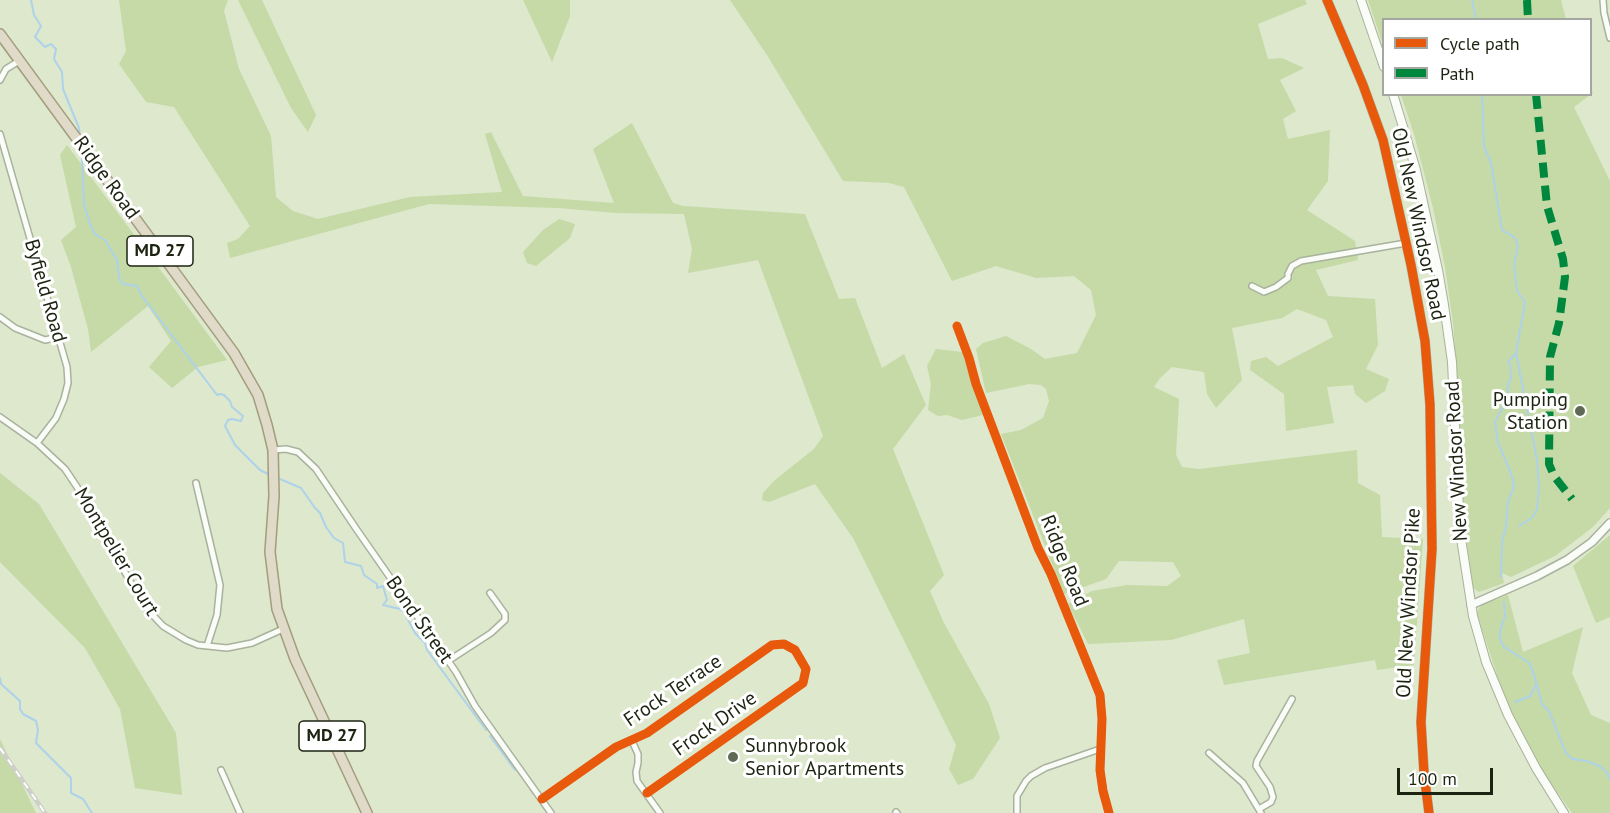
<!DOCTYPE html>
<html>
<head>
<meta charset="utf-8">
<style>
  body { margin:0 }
  #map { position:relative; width:1610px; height:813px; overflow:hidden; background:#dde8cd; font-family:"PT Sans",sans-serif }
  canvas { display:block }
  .legend { position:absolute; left:1382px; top:18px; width:210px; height:78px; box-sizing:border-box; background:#fff; border:2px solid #a4a7a0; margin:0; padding:8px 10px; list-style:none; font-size:18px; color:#1c2411 }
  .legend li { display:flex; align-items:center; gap:12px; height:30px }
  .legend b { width:30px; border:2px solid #a4a7a0 }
  .scale { position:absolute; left:1397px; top:768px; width:96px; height:27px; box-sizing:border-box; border:3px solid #1c2411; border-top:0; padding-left:8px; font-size:18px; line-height:21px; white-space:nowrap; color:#1c2411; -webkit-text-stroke:4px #fff; paint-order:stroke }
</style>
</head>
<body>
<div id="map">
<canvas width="1610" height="813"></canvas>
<ul class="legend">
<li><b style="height:8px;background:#e8590c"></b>Cycle path</li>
<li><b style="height:8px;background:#00873e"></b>Path</li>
</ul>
<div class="scale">100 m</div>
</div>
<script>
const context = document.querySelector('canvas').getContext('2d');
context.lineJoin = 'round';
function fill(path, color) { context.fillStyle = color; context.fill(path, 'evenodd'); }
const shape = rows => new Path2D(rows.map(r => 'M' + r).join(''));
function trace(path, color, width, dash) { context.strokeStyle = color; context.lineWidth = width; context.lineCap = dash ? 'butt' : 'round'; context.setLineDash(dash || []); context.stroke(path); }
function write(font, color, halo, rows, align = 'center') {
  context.font = font + ' "PT Sans",sans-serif'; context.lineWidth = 6; context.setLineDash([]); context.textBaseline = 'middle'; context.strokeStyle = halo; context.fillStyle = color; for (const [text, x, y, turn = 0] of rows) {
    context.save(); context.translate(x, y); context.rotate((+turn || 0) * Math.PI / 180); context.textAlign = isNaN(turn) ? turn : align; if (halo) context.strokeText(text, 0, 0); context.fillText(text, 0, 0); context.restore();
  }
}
fill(shape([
  [119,0,228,0,224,11,239,69,271,136,276,197,293,211,318,219,410,197,502,192,485,134,491,132,523,196,614,203,593,149,632,123,673,203,683,206,805,214,839,299,855,298,882,368,904,354,926,405,893,449,944,575,930,591,944,623,989,704,1000,738,973,779,958,785,949,769,956,745,853,538,815,484,769,502,762,500,763,493,775,480,814,449,823,436,758,260,688,273,692,249,684,214,617,213,558,208,429,204,230,258,227,243,238,239,250,226,174,107,146,102,119,64,126,51],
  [238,0,262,0,316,115,308,132,291,108],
  [523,0,570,0,570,16,552,62],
  [730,0,1305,0,1307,4,1258,24,1268,59,1282,58,1304,68,1280,80,1296,111,1283,119,1288,139,1330,130,1328,181,1307,210,1355,241,1358,260,1316,270,1328,296,1375,299,1378,345,1366,369,1389,379,1385,391,1366,403,1355,394,1353,385,1327,387,1334,423,1286,431,1284,394,1250,370,1251,361,1266,357,1278,366,1333,337,1326,320,1297,309,1282,318,1232,328,1242,380,1216,408,1207,394,1204,372,1172,367,1160,378,1154,387,1179,399,1176,455,1182,467,1199,469,1357,450,1358,483,1380,495,1382,537,1423,539,1414,665,1377,670,1375,660,1224,685,1217,660,1250,653,1244,619,1171,640,1088,644,1068,604,1092,591,1127,585,1167,586,1181,576,1173,562,1119,561,1106,579,1064,594,1001,434,1021,430,1043,418,1049,401,1046,389,1041,385,1029,384,986,393,976,349,983,343,1006,336,1031,349,1045,359,1077,353,1096,315,1091,290,1074,276,1036,278,996,266,952,281,904,187,889,183,843,181,767,55],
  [1368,0,1561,0,1566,19,1384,20,1383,45],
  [1591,90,1593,93,1574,107,1610,181,1610,508,1593,527,1555,556,1511,577,1502,573,1504,583,1479,592,1473,588,1464,522,1459,401,1453,323,1445,267,1433,208,1414,134,1401,95,1590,94],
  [67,145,153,260,227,360,198,367,172,388,149,367,171,341,148,306,91,352,88,329,71,267,61,240,76,227,60,155],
  [559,219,575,224,570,238,536,266,527,263,523,252,543,230],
  [936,349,962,352,983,415,962,420,947,415,938,416,928,410,931,384,927,366],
  [0,473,39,504,176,733,182,795,135,788,120,709,85,648,0,562],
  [1610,535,1610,617,1596,623,1573,566],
  [1508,595,1523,652,1583,627,1572,673,1591,715,1610,723,1610,813,1572,813,1546,776,1514,718,1502,690,1477,614,1478,609,1482,605],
  [0,739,36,813,0,813]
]), '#c5daa6');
trace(shape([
  [31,0,34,15,41,26,35,37,45,47,51,44,56,49,54,59,62,72,63,89,79,128,80,137],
  [1472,0,1476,20],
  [1482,94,1484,146,1491,163,1502,230,1514,237,1518,245,1514,264,1517,291,1525,302,1516,353,1537,460,1539,486,1537,509,1532,518,1519,526],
  [82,157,84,204,91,227,96,235,105,240,117,260,119,277,122,284,137,286,142,296,217,395,220,394,224,395,230,401,232,407,243,416,241,421,232,419,228,420,225,426,235,445,260,470,268,474],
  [280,479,301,488,315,508,320,513,326,527,334,538,343,543,345,562,361,566,364,575,377,584,377,588,383,586,387,600,383,605,400,609,404,612,415,633,425,643,427,650,486,730],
  [1501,577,1502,542,1506,526,1508,501,1514,487,1511,473,1498,443,1495,422,1508,398,1508,384,1511,379,1510,365,1508,362,1516,353],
  [1504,602,1505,616,1500,631,1500,639,1504,647,1528,662,1533,671,1542,704,1549,711,1566,753,1572,759,1587,761,1599,766,1607,772,1610,779],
  [0,678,1,684,20,701,20,709,23,714,36,721,38,730,36,743,71,778,71,793,83,799,92,813],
  [1515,702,1530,696,1536,685],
  [490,736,515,770]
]), '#add2e9', 2);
const minor = shape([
  [1603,0,1604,13,1610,38],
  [0,80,6,69,19,61],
  [0,134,67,367,68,383,64,399,56,418,37,443],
  [1252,286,1264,292,1276,287,1288,278,1288,274,1292,266,1301,261,1406,243],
  [0,317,15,328,45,340,59,337],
  [957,326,969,358,976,384,1038,548,1051,574,1100,695,1102,719,1100,770,1103,791,1109,813],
  [0,417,37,443,65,469,77,487,139,597,147,609,163,626,186,640,198,645,227,648,252,643,283,629],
  [273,450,286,449,298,452,316,469,357,530,456,672,475,706,551,813],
  [196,483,220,585,217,615,207,646],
  [448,661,491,633,505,620,505,614,490,593],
  [632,741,638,754,638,763,636,772,637,781,660,813],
  [1209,753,1243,783,1261,813],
  [221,770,240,813],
  [542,799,616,747,647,733,772,645,784,644,795,650,806,669,803,683,647,793],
  [1259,809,1271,802,1273,797,1270,787,1256,766,1257,761,1292,699],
  [896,812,897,813],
  [1017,813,1017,796,1026,781,1031,776,1045,768,1100,749]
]);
const tertiary = shape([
  [1327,0,1363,85,1383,140,1411,265,1425,341,1430,405,1432,549,1421,722,1424,773,1429,813],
  [1471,605,1537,576,1567,560,1592,542,1610,523]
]);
const secondary = shape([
  [1361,0,1384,67],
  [1393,94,1416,170,1438,270,1444,305,1452,362,1460,532,1473,616,1486,662,1508,715,1536,768,1564,813]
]);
const trunk = shape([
  [0,34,234,353,258,395,267,425,273,450,274,496,270,552,277,609,295,659,367,813]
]);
trace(minor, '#a9b29d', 8);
trace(tertiary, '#a9b29d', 10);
trace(secondary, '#a9b29d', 10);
trace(trunk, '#a39d7d', 12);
trace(minor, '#fafcf8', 5);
trace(tertiary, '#fafcf8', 7);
trace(secondary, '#fafcf8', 8);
trace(trunk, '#e0dac8', 9);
const rail = shape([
  [0,748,45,813]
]);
trace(rail, '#cdd0c9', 4.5);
trace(rail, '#fff', 2, [7]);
trace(shape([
  [1527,0,1528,20],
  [1536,94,1547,206,1563,259,1565,277,1559,323,1550,357,1549,464,1554,476,1572,499]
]), '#00873e', 8, [15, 8]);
trace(shape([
  [1327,0,1363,85,1383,140,1411,265,1425,341,1430,405,1432,549,1421,722,1424,773,1429,813],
  [957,326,969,358,976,384,1038,548,1051,574,1100,695,1102,719,1100,770,1103,791,1109,813],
  [542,799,616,747,647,733,772,645,784,644,795,650,806,669,803,683,647,793]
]), '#e8590c', 9);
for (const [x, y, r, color] of [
  [1580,411,6,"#606953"],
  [733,757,6,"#606953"]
]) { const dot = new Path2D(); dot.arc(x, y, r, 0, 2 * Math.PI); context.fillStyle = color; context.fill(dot); trace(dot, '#fff', 2); }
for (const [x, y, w] of [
  [160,251,66],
  [332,736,66]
]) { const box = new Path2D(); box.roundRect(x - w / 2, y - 15, w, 30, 4.5); context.fillStyle = '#fff'; context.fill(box); trace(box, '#1c2411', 1.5); }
write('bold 18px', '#1c2411', null, [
  ["MD 27",160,251],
  ["MD 27",332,736]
]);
write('20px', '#1c2411', '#fff', [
  ["Ridge Road",106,178,54],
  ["Old New Windsor Road",1418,224,78],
  ["Byfield Road",45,291,74],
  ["New Windsor Road",1457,461,-93],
  ["Montpelier Court",116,552,59],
  ["Ridge Road",1064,561,68],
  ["Old New Windsor Pike",1409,603,-87],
  ["Bond Street",419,620,55],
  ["Frock Terrace",673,691,-34],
  ["Frock Drive",715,724,-35]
]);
write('20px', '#1c2411', '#fff', [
  ["Pumping",1568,400],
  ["Station",1568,423],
  ["Sunnybrook",745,746,"left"],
  ["Senior Apartments",745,769,"left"]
], 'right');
</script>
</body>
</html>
